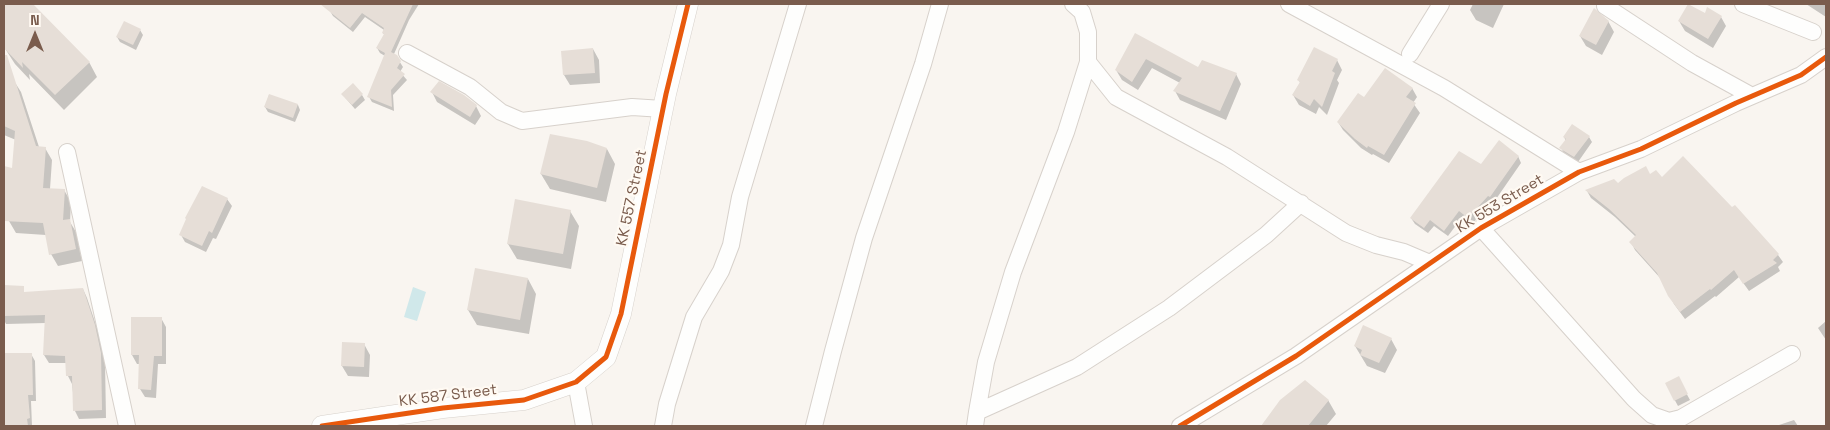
<!DOCTYPE html>
<html>
<head>
<meta charset="utf-8">
<style>
  body { margin:0 }
  #map { position:relative; width:1830px; height:430px; overflow:hidden; background:#f9f5f0; font-family:"Space Grotesk",sans-serif }
  canvas { display:block }
  .frame { position:absolute; inset:0; border:5px solid #7a5c4d; pointer-events:none }
  .north { position:absolute; left:10px; top:10px; width:50px; height:50px; -webkit-text-stroke:4px #fffaf3; paint-order:stroke; rotate:0deg; font-size:14px; font-weight:700; line-height:20px; text-align:center; color:#7a5c4d }
  .north::after { content:''; display:block; margin:auto; width:18px; height:22px; background:#7a5c4d; clip-path:polygon(50% 0,100% 100%,50% 72%,0 100%) }
</style>
</head>
<body>
<div id="map">
<canvas width="1830" height="430"></canvas>
<div class="frame"></div>
<div class="north">N</div>
</div>
<script>
const context = document.querySelector('canvas').getContext('2d');
context.lineJoin = 'round';
function fill(path, color) { context.fillStyle = color; context.fill(path, 'evenodd'); }
const shape = rows => new Path2D(rows.map(r => 'M' + r).join(''));
function trace(path, color, width, dash) { context.strokeStyle = color; context.lineWidth = width; context.lineCap = dash ? 'butt' : 'round'; context.setLineDash(dash || []); context.stroke(path); }
function write(font, color, halo, rows, align = 'center') {
  context.font = font + ' "Space Grotesk",sans-serif'; context.lineWidth = 4.5; context.setLineDash([]); context.textBaseline = 'middle'; context.strokeStyle = halo; context.fillStyle = color; for (const [text, x, y, turn = 0] of rows) {
    context.save(); context.translate(x, y); context.rotate((+turn || 0) * Math.PI / 180); context.textAlign = isNaN(turn) ? turn : align; if (halo) context.strokeText(text, 0, 0); context.fillText(text, 0, 0); context.restore();
  }
}
fill(shape([
  [413,287,426,292,417,321,404,317]
]), '#d0e8ea');
fill(shape([
  [336,4,419,4,409,20,394,54,396,56,403,67,400,72,407,80,393,95,394,111,372,102,369,97,385,56,380,53,377,48,385,36,383,33,384,30,365,17,353,32,333,16,330,11],
  [1473,4,1504,4,1493,28,1476,20,1470,10],
  [1806,4,1826,4,1826,17],
  [33,6,89,62,97,77,64,110,29,74,30,80,15,64,4,47,4,34],
  [1705,14,1721,17,1726,26,1713,48,1685,31,1679,21],
  [1608,21,1614,32,1602,55,1586,46,1580,36],
  [140,30,143,35,136,50,120,42,117,37],
  [1136,35,1199,69,1236,74,1241,84,1226,120,1180,100,1175,91,1180,83,1152,68,1138,90,1122,80,1116,70],
  [593,49,599,60,600,83,570,85,564,75,562,52],
  [1337,60,1342,70,1337,80,1339,83,1327,115,1319,107,1316,114,1299,105,1293,95,1300,83,1299,80],
  [14,81,21,92,39,147,45,148,52,160,50,189,64,190,71,202,70,222,76,232,82,261,58,266,51,254,46,235,16,233,9,221,16,140,4,135,4,93],
  [1412,88,1417,97,1413,103,1420,113,1389,163,1373,154,1372,155,1361,148,1343,130,1338,122,1364,99],
  [432,92,476,106,481,116,475,125,437,102],
  [342,94,362,95,365,100,355,109],
  [269,95,298,105,300,110,295,122,268,112,265,107],
  [1564,137,1589,137,1592,142,1578,162,1564,153,1561,148,1566,141],
  [607,149,615,164,606,202,550,189,541,174],
  [1518,156,1521,163,1494,202,1493,201,1472,224,1463,216,1448,236,1434,226,1428,233,1415,224,1411,218,1482,166],
  [1651,176,1661,178,1778,255,1783,262,1778,267,1780,271,1749,291,1739,277,1716,297,1715,296,1685,319,1674,304,1661,279,1635,250,1631,242,1636,237,1615,217,1591,198,1587,191],
  [227,199,232,206,216,239,213,238,206,252,185,242,181,235],
  [570,211,579,226,571,269,517,259,508,244],
  [528,279,536,294,529,334,477,325,468,310],
  [4,285,24,293,83,289,87,298,99,334,105,362,106,418,79,419,75,411,72,384,68,376,67,363,49,363,44,355,46,323,6,324,4,320],
  [161,318,166,327,166,364,158,364,156,398,145,397,140,389,140,364,137,364,132,355],
  [1826,321,1826,340,1818,328],
  [1391,339,1397,350,1385,373,1367,366,1355,346],
  [364,344,370,355,369,377,348,376,342,366],
  [31,354,35,361,36,401,31,401,32,426,4,426,4,355],
  [1678,378,1690,400,1678,406,1666,384],
  [1328,400,1336,414,1326,426,1262,426,1281,401],
  [1794,420,1798,426,1776,426]
]), '#0003');
fill(shape([
  [4,4,33,4,90,62,55,95,22,62,23,68,4,48],
  [320,4,413,4,391,52,397,55,401,61,397,68,405,74,391,90,392,107,367,97,385,53,376,48,384,34,382,33,384,28,362,13,350,28],
  [1688,4,1705,13,1707,7,1722,16,1708,39,1678,21],
  [1594,8,1609,21,1596,45,1579,36],
  [124,21,141,29,133,45,116,37],
  [1135,33,1198,67,1202,60,1237,73,1220,111,1173,91,1182,78,1146,59,1132,82,1115,70],
  [1314,47,1338,59,1332,71,1335,73,1322,107,1314,99,1310,106,1292,95,1300,82,1297,80],
  [593,48,595,73,563,75,561,51],
  [4,55,7,55,36,146,46,147,43,188,65,189,63,220,70,219,76,249,49,255,43,223,4,221,4,166,12,168,15,131,4,126],
  [1385,68,1413,88,1406,97,1416,103,1384,155,1368,146,1367,148,1355,139,1337,122,1358,93,1364,97],
  [439,81,464,95,477,105,470,117,430,92],
  [353,83,363,94,352,105,341,94],
  [269,94,298,104,293,118,264,107],
  [1572,124,1590,136,1574,157,1559,148,1566,139,1563,137],
  [550,134,587,141,607,148,597,188,540,174],
  [1499,140,1519,156,1490,197,1488,196,1468,218,1459,211,1444,231,1430,220,1424,228,1410,218,1459,151,1481,164],
  [1683,156,1732,207,1735,205,1779,254,1773,260,1777,263,1743,284,1734,270,1711,290,1710,289,1680,312,1668,296,1657,273,1629,242,1636,235,1609,209,1585,190,1614,179,1618,183,1624,178,1646,166,1650,174,1656,170,1662,177],
  [202,186,228,198,212,233,209,231,202,246,179,235,186,219,185,218],
  [515,199,571,210,563,254,507,244],
  [475,268,528,278,520,320,467,310],
  [4,285,24,286,24,292,83,288,95,325,101,353,102,410,73,411,72,376,66,376,65,356,43,355,45,315,4,316],
  [131,317,162,317,162,356,154,356,151,390,138,389,139,355,131,355],
  [1363,325,1392,338,1379,363,1360,355,1362,350,1354,346],
  [342,342,365,343,364,367,341,366],
  [4,353,32,353,33,395,28,395,30,418,27,419,28,426,4,426],
  [1679,376,1688,394,1674,401,1665,383],
  [1305,380,1329,400,1308,426,1261,426,1280,400]
]), '#e6ded7');
const minor = shape([
  [1073,4,1082,12,1088,32,1088,62,1116,97,1227,157,1346,233,1376,245,1404,252,1430,263],
  [1289,4,1444,88,1579,172],
  [1605,4,1605,6,1692,63,1752,96],
  [1743,4,1813,32],
  [407,53,470,87,501,112,522,121,632,107,663,109],
  [1410,54,1441,4],
  [67,152,127,426],
  [1481,228,1634,399,1652,415,1669,421,1681,418,1792,354],
  [576,382,584,426],
  [977,412,986,362,1013,272,1066,132,1088,62],
  [663,426,667,404,694,317,721,271,731,245,740,197,798,4],
  [814,426,833,351,864,238,923,64,940,4],
  [975,426,977,412,1077,367,1169,308,1266,235,1301,203],
  [1180,426,1296,356,1481,228,1579,172,1641,149,1736,103,1801,75,1826,57]
]);
const tertiary = shape([
  [322,426,443,408,524,400,576,382,606,357,621,314,666,94,688,4]
]);
trace(minor, '#d7d1cb', 18);
trace(tertiary, '#d7d1cb', 21);
trace(minor, '#fefefd', 16);
trace(tertiary, '#fefefd', 20);
trace(shape([
  [322,426,443,408,524,400,576,382,606,357,621,314,666,94,688,4],
  [1180,426,1296,356,1481,228,1579,172,1641,149,1736,103,1801,75,1826,57]
]), '#e8590c', 5);
write('15px', '#7a5c4d', '#fffaf3', [
  ["KK 557 Street",632,198,-78],
  ["KK 553 Street",1500,204,-31],
  ["KK 587 Street",448,396,-7]
]);
</script>
</body>
</html>
